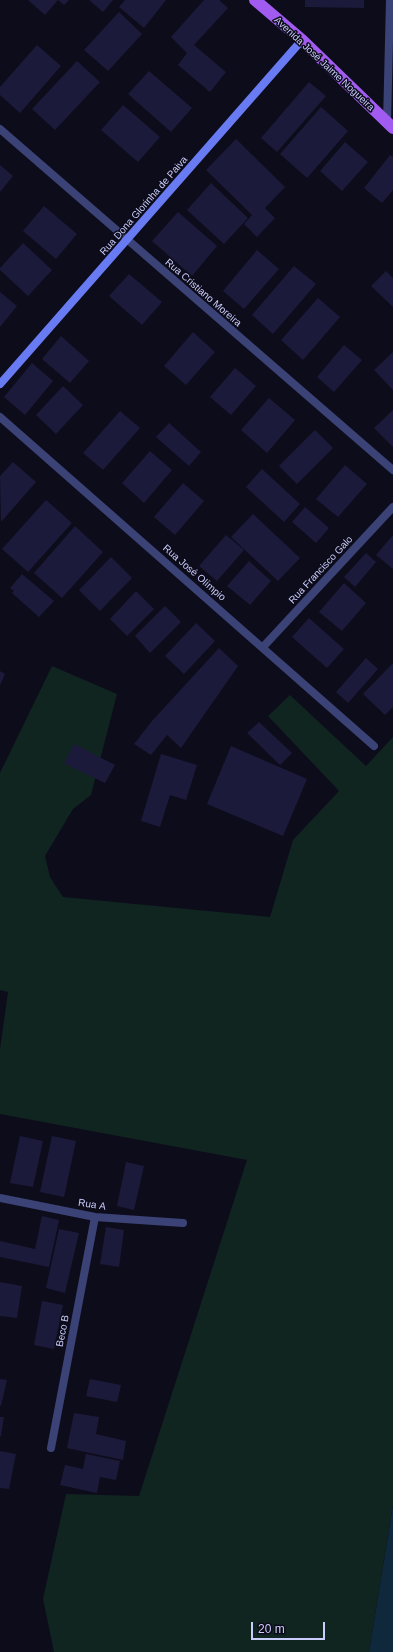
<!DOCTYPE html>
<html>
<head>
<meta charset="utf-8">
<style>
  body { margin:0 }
  #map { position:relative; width:393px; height:1652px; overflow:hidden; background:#0d0c1b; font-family:Helvetica,sans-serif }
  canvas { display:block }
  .scale { position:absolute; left:251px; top:1622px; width:74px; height:18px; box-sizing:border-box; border:2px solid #caccfb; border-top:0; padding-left:5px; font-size:12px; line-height:14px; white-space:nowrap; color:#caccfb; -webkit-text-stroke:3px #0d0c1b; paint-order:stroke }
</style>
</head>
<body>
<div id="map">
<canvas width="393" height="1652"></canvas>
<div class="scale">20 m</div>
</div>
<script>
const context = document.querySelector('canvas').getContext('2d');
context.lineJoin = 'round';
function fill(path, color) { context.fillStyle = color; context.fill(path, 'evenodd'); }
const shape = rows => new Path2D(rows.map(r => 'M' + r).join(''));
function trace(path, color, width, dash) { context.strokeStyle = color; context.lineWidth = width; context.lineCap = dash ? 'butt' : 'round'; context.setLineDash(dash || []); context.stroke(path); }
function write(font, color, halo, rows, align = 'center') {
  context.font = font + ' Helvetica,sans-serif'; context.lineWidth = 3; context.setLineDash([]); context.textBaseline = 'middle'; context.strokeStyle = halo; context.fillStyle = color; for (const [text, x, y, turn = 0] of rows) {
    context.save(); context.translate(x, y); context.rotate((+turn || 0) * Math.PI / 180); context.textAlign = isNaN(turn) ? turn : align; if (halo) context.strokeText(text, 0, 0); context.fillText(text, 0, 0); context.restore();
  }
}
fill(shape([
  [52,666,117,694,91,795,73,809,45,856,50,877,63,897,270,917,293,840,339,791,268,716,290,695,366,766,393,737,393,1505,369,1652,54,1652,43,1599,66,1494,139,1496,247,1160,0,1114,0,1049,8,992,0,990,0,773]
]), '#102420');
fill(shape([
  [393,1505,393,1652,369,1652]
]), '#0f283c');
fill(shape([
  [28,0,58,0,45,15],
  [58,0,69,0,64,5],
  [89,0,113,0,103,12],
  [125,0,166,0,144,28,119,7],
  [204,0,219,0,228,8,194,45,226,72,210,92,178,65,187,53,171,37],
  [305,0,364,0,364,8,305,7],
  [119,12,142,34,108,71,84,50],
  [37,45,61,66,20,113,0,95,0,87],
  [77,61,100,82,55,130,32,109],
  [149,71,192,108,171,132,128,94],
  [309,82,326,96,277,152,261,138],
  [123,105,160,137,138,162,101,130],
  [321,107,348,131,307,178,280,154],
  [236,139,285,187,265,208,275,218,257,237,244,224,252,215,206,170],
  [345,142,368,162,342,191,320,171],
  [390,155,393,157,393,190,382,203,364,188],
  [0,165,13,176,0,192],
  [211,183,248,218,224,244,187,210],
  [44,206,77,234,56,259,23,231],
  [178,212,217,246,192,276,152,241],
  [23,243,52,270,28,296,0,270,0,268],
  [257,250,279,269,244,309,223,291],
  [294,266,316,284,273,334,252,315],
  [386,271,393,278,393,307,371,286],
  [129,274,162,302,142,325,109,296],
  [0,292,17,306,0,327],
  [318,298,340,317,303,360,281,340],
  [193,332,215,352,186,385,164,366],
  [61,336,89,361,70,383,42,359],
  [344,345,362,360,334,392,317,377],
  [393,352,393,390,374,370],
  [32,363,53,381,25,415,4,397],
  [235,368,256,386,231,415,210,397],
  [63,386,83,405,56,434,36,415],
  [269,398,295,420,267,453,241,430],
  [393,410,393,447,374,428],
  [120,411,140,428,103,470,83,453],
  [169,423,201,452,189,466,156,437],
  [315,430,333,448,297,484,279,466],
  [150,451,172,470,144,503,122,483],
  [13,462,36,482,1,522,0,476],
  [345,465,367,484,338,517,316,499],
  [262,469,300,504,284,522,246,487],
  [183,483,204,501,175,535,154,517],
  [46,500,72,523,28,572,2,549],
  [305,507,329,528,316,543,292,522],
  [253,514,300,558,278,581,231,537],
  [75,526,103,552,62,598,34,573],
  [226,535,244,550,217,581,199,566],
  [393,535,393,569,376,555],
  [366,553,376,562,355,587,344,577],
  [111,557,132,578,100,611,79,590],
  [249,561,271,581,250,605,227,586],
  [22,574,54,601,39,617,12,593,14,591,10,588],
  [344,583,366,603,342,631,319,612],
  [136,591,154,609,127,636,110,619],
  [165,606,181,622,150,653,135,636],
  [309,618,344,649,327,668,292,637],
  [196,623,215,641,184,674,165,656],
  [219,648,238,666,181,748,167,735,151,755,134,744,152,721],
  [366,658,378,669,348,703,336,692],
  [393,663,393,707,385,715,363,694],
  [0,671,5,674,0,685],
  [259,722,292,753,280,765,247,733],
  [74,744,115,765,105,783,64,763],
  [231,746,307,779,283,836,207,804],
  [161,754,197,765,186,800,170,795,160,827,141,821],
  [20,1136,43,1141,33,1187,10,1183],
  [52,1136,76,1141,64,1197,40,1192],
  [126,1162,144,1166,134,1210,117,1206],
  [42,1216,59,1220,49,1267,0,1257,0,1241,35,1249],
  [106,1227,124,1230,119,1267,100,1264],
  [59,1229,79,1233,65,1293,46,1288],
  [0,1282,22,1286,17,1318,0,1316],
  [42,1301,63,1305,54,1349,34,1345],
  [0,1379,7,1380,1,1406,0,1405],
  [90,1379,121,1385,117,1402,86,1396],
  [74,1413,99,1417,96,1434,126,1441,123,1460,67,1448],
  [0,1417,4,1417,1,1436,0,1436],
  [0,1451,16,1454,9,1489,0,1488],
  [86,1454,120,1461,116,1480,100,1477,97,1493,60,1485,65,1465,83,1469]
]), '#1c1a3a');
trace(shape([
  [387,123,390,0],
  [0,129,393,470],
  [0,417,374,746],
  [263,647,393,507],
  [0,1198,95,1217,183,1223],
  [51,1448,95,1217]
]), '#3b4276', 8);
trace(shape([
  [0,384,302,40]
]), '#697bf3', 8);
trace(shape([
  [255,0,302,40,393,128]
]), '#a25bf1', 12);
write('10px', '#caccfb', '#0d0c1b', [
  ["Avenida José Jaime Nogueira",324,64,43],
  ["Rua Dona Glorinha de Paiva",144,206,-49],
  ["Rua Cristiano Moreira",203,293,41],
  ["Rua Francisco Galo",321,570,-47],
  ["Rua José Olímpio",194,573,41],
  ["Rua A",92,1205,9],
  ["Beco B",63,1331,-79]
]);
</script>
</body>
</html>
